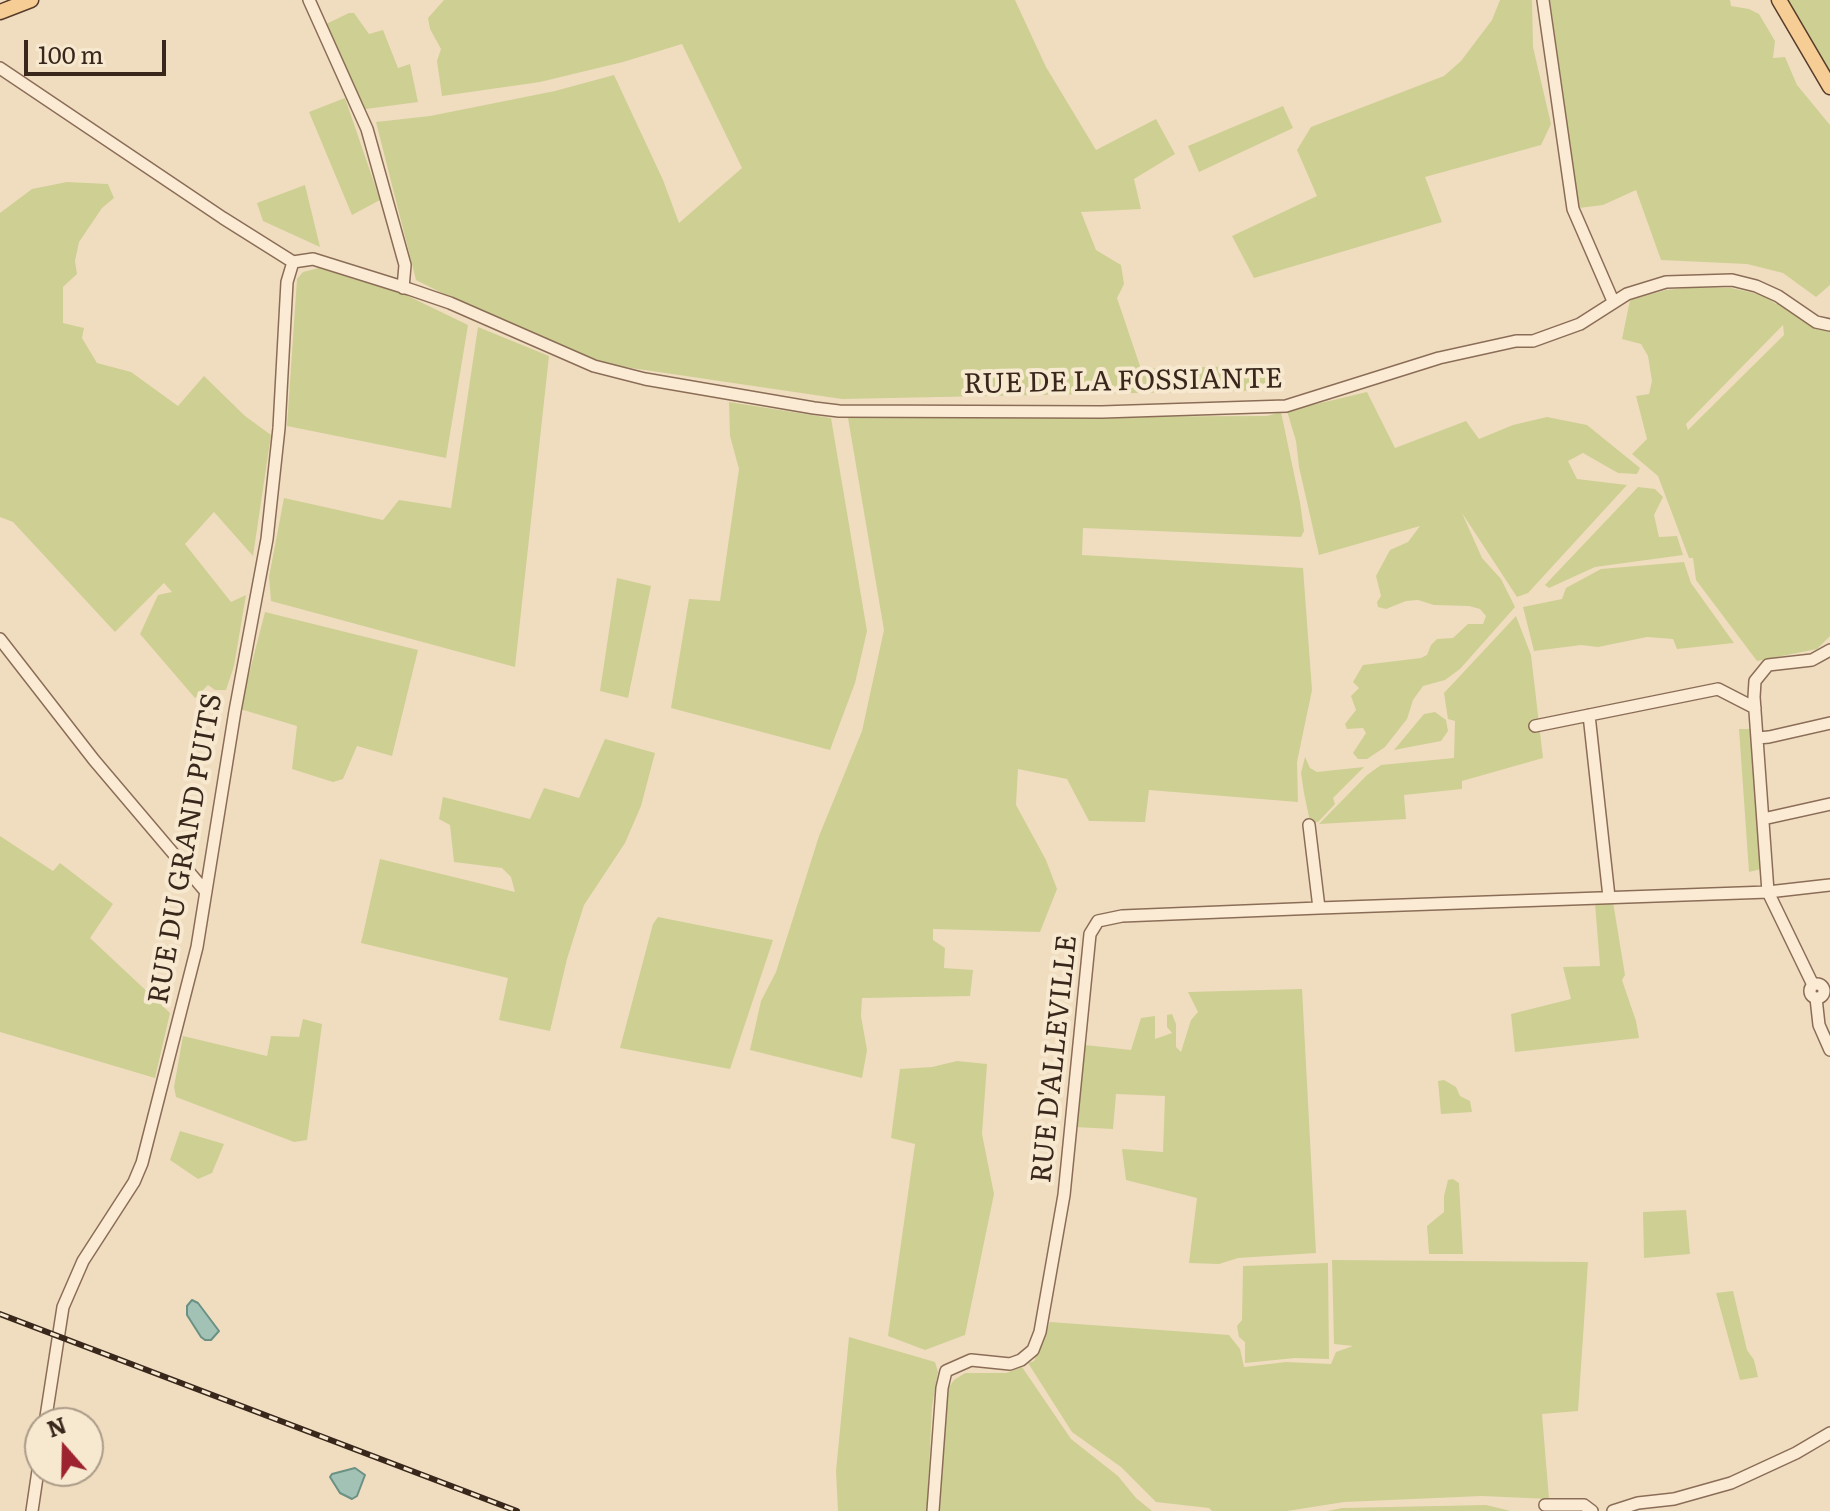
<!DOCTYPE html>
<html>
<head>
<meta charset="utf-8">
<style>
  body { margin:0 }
  #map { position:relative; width:1830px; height:1511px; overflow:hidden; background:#f0ddc0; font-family:Literata,serif }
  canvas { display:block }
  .north { position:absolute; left:24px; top:1407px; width:80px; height:80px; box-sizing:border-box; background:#f7e8d0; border:2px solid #ab9b88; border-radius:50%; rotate:340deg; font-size:22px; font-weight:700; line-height:32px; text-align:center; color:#39271c }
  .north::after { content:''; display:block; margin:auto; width:28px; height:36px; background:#9d2330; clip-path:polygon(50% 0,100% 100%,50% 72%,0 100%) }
  .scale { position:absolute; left:24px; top:40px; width:142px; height:36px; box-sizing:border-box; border:4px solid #39271c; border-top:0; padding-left:10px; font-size:24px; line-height:28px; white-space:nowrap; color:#39271c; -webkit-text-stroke:6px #f7e8d0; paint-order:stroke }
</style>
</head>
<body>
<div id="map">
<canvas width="1830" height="1511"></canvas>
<div class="north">N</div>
<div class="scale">100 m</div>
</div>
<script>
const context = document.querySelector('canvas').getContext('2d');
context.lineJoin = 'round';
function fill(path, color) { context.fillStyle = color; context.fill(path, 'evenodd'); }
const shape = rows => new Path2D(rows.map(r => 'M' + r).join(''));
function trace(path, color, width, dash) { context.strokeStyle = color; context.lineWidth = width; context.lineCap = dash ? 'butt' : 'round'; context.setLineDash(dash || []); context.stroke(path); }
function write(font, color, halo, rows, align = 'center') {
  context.font = font + ' Literata,serif'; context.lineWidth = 8; context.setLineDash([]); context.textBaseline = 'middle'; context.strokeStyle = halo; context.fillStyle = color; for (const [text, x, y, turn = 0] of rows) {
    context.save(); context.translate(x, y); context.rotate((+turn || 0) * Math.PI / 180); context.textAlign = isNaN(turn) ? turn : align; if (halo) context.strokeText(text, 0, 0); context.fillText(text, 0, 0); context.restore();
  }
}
fill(shape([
  [444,0,1015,0,1046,67,1096,150,1156,119,1175,154,1134,179,1141,209,1081,212,1096,250,1121,265,1124,284,1117,298,1141,369,1272,365,1285,390,842,399,604,364,488,316,416,280,376,122,430,116,555,91,614,75,663,180,679,223,742,168,682,44,623,62,540,82,442,96,437,61,441,49,430,29,428,18],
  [1500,0,1532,0,1533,47,1551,124,1541,145,1425,177,1442,222,1254,278,1232,236,1317,196,1297,150,1311,127,1444,76,1461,61,1492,20],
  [1550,0,1730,0,1731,6,1749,9,1759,14,1775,41,1773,58,1785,57,1797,85,1830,125,1830,285,1816,297,1783,273,1747,264,1661,260,1636,190,1603,205,1579,208],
  [1785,0,1830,0,1830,77],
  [349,13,354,13,369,34,383,30,398,68,410,64,418,102,366,109,361,105,324,25],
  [345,98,380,200,352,215,309,112],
  [1283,106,1293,128,1199,172,1188,146],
  [67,182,108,184,114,198,102,208,79,242,75,261,77,274,63,287,63,323,84,328,82,338,97,363,131,372,178,406,204,376,245,416,271,435,253,556,214,512,185,544,231,602,246,595,234,666,226,690,215,690,208,685,195,698,140,634,158,595,172,592,164,583,115,632,13,522,0,517,0,213,32,189],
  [305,185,320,247,263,221,257,203],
  [319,268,406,295,468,325,446,458,287,426,297,279,303,272],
  [1696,287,1731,288,1763,295,1776,304,1780,304,1830,330,1830,636,1817,649,1757,661,1696,580,1693,558,1689,558,1658,476,1632,454,1647,439,1636,396,1649,394,1652,381,1648,356,1641,344,1622,339,1630,300,1666,290],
  [1783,325,1784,335,1688,430,1686,424],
  [478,327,549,356,515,667,271,601,269,577,284,498,383,520,399,500,451,508],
  [1367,392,1395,448,1466,421,1479,439,1513,425,1547,417,1587,425,1640,468,1637,474,1618,473,1583,453,1568,461,1577,479,1627,485,1528,593,1517,597,1462,513,1482,558,1501,579,1515,607,1460,669,1445,680,1423,686,1413,700,1407,719,1385,747,1367,759,1358,759,1353,753,1366,733,1363,728,1347,729,1345,724,1356,710,1351,696,1359,688,1353,682,1363,665,1421,658,1427,655,1431,645,1437,639,1453,638,1468,624,1483,624,1486,616,1480,609,1469,606,1434,605,1418,600,1406,601,1386,609,1378,607,1377,602,1381,596,1376,576,1390,550,1408,542,1420,526,1319,555,1299,467,1296,441,1287,411],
  [729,402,831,418,867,631,855,683,830,750,671,708,689,599,720,601,739,469,730,436],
  [1281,412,1300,502,1304,531,1301,537,1083,528,1082,555,1303,568,1312,690,1297,762,1298,802,1149,790,1145,822,1089,821,1067,779,1018,769,1016,805,1046,860,1057,889,1040,932,933,929,933,940,945,948,944,968,973,970,970,996,862,998,861,1016,867,1050,862,1078,750,1050,761,1001,776,972,819,836,862,731,884,630,848,418,1267,416],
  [1638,487,1655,489,1663,497,1654,515,1659,537,1677,536,1683,555,1595,567,1549,588,1545,585],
  [1684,562,1691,583,1734,643,1677,649,1673,639,1647,637,1598,647,1581,645,1534,651,1523,607,1562,599,1566,588,1601,569],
  [617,578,651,586,628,698,600,691],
  [265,612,418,650,392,756,357,746,343,779,333,782,292,769,297,726,240,709],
  [1516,616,1531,655,1543,758,1462,781,1462,789,1404,795,1406,819,1319,824,1367,775,1381,765,1454,758,1455,721,1448,719,1444,693],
  [1435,712,1446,720,1448,731,1441,741,1394,750,1424,714],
  [1739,729,1751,729,1761,869,1749,872],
  [605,739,655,753,641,806,625,843,584,905,567,959,550,1031,499,1020,508,978,361,943,380,859,515,892,511,877,502,868,454,862,450,825,439,819,443,797,530,819,544,788,579,798],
  [1305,757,1310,768,1317,772,1364,767,1333,798,1335,804,1318,822,1310,822,1304,793,1301,773],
  [0,836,53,871,60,863,113,904,90,938,170,1013,155,1078,0,1032],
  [1613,902,1625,975,1622,980,1636,1021,1639,1038,1515,1052,1511,1014,1571,999,1563,967,1600,966,1595,903],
  [658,917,773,940,730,1069,620,1048,653,924],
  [1302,989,1316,1253,1238,1258,1219,1264,1189,1263,1197,1198,1126,1180,1122,1149,1163,1152,1165,1096,1116,1094,1113,1129,1075,1127,1085,1045,1131,1050,1141,1018,1155,1016,1155,1039,1172,1033,1167,1027,1167,1015,1172,1014,1176,1024,1176,1047,1181,1052,1191,1020,1198,1012,1188,992],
  [303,1019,322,1024,307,1140,294,1142,176,1097,174,1087,183,1036,267,1056,271,1036,299,1037],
  [957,1061,987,1064,982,1134,994,1194,965,1335,925,1350,888,1336,915,1144,891,1138,900,1069,932,1067],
  [1444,1080,1456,1087,1460,1096,1470,1101,1472,1112,1441,1114,1438,1081],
  [180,1131,224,1144,212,1173,198,1179,170,1160],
  [1453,1179,1459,1183,1463,1254,1429,1254,1427,1226,1444,1212,1444,1196,1448,1180],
  [1686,1210,1690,1254,1644,1258,1643,1212],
  [1332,1260,1588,1262,1578,1411,1542,1414,1549,1499,1482,1496,1344,1502,1287,1511,1212,1511,1209,1508,1156,1502,1121,1467,1072,1432,1028,1363,1034,1361,1050,1322,1229,1335,1240,1349,1244,1367,1286,1362,1331,1364,1336,1352,1353,1346,1334,1344],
  [1328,1263,1329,1359,1295,1358,1245,1363,1245,1342,1239,1337,1237,1326,1242,1320,1243,1266],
  [1733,1291,1747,1350,1754,1360,1758,1377,1740,1380,1716,1293],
  [849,1337,935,1362,938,1372,932,1407,927,1511,838,1511,836,1471],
  [1022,1367,1071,1439,1118,1476,1136,1498,1152,1511,940,1511,947,1390,954,1380,965,1373,1006,1373],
  [1486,1505,1511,1511,1328,1511,1342,1508]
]), '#cecf93');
const water = shape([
  [192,1300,198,1303,219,1331,211,1340,205,1340,201,1337,187,1315,187,1306,192,1300],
  [355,1468,365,1475,357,1496,352,1499,340,1493,330,1477,332,1474,355,1468]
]);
fill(water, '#a3c2b6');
trace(water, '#6a9183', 2);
const minor = shape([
  [309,0,367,129,405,265,403,288],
  [1543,0,1573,209,1613,301],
  [0,68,223,218,293,262,313,259,409,289,450,303,594,366,645,379,814,408,839,411,1102,412,1286,406,1439,358,1516,341,1533,341,1580,324,1627,294,1666,282,1732,280,1756,286,1778,296,1816,322,1830,325],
  [0,639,94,760,206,892],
  [1589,715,1609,897],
  [1535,726,1718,689,1755,708],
  [1757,738,1769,737,1830,723],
  [1763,819,1830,804],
  [1309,825,1319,908],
  '1810 991a7 7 0 1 1 14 0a7 7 0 1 1-14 0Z',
  [1813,985,1768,892,1754,697,1755,681,1768,665,1812,660,1830,650],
  [1816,998,1819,1025,1830,1050],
  [45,1423,63,1307,83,1261,134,1182,142,1163,197,947,235,711,267,539,279,428,287,282,293,262],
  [1545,1505,1584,1505,1592,1511],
  [32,1511,40,1457],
  [933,1511,942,1388,946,1371,971,1360,1010,1364,1021,1360,1033,1350,1040,1332,1064,1195,1090,934,1098,921,1122,916,1319,908,1768,892,1830,885],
  [1613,1511,1638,1503,1674,1499,1731,1483,1796,1453,1830,1433]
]);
const major = shape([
  [1779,0,1830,87],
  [0,12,31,0]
]);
trace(minor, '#8b6d57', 14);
trace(major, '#583c2b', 17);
trace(minor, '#fbebd4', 11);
trace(major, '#f6ce95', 14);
const rail = shape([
  [0,1314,517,1511]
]);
trace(rail, '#39271c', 6);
trace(rail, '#f7e8d0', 3, [9]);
write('28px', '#39271c', '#f7e8d0', [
  ["RUE DE LA FOSSIANTE",1123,382,-1],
  ["RUE DU GRAND PUITS",186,849,-80],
  ["RUE D'ALLEVILLE",1055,1059,-84]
]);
</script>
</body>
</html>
